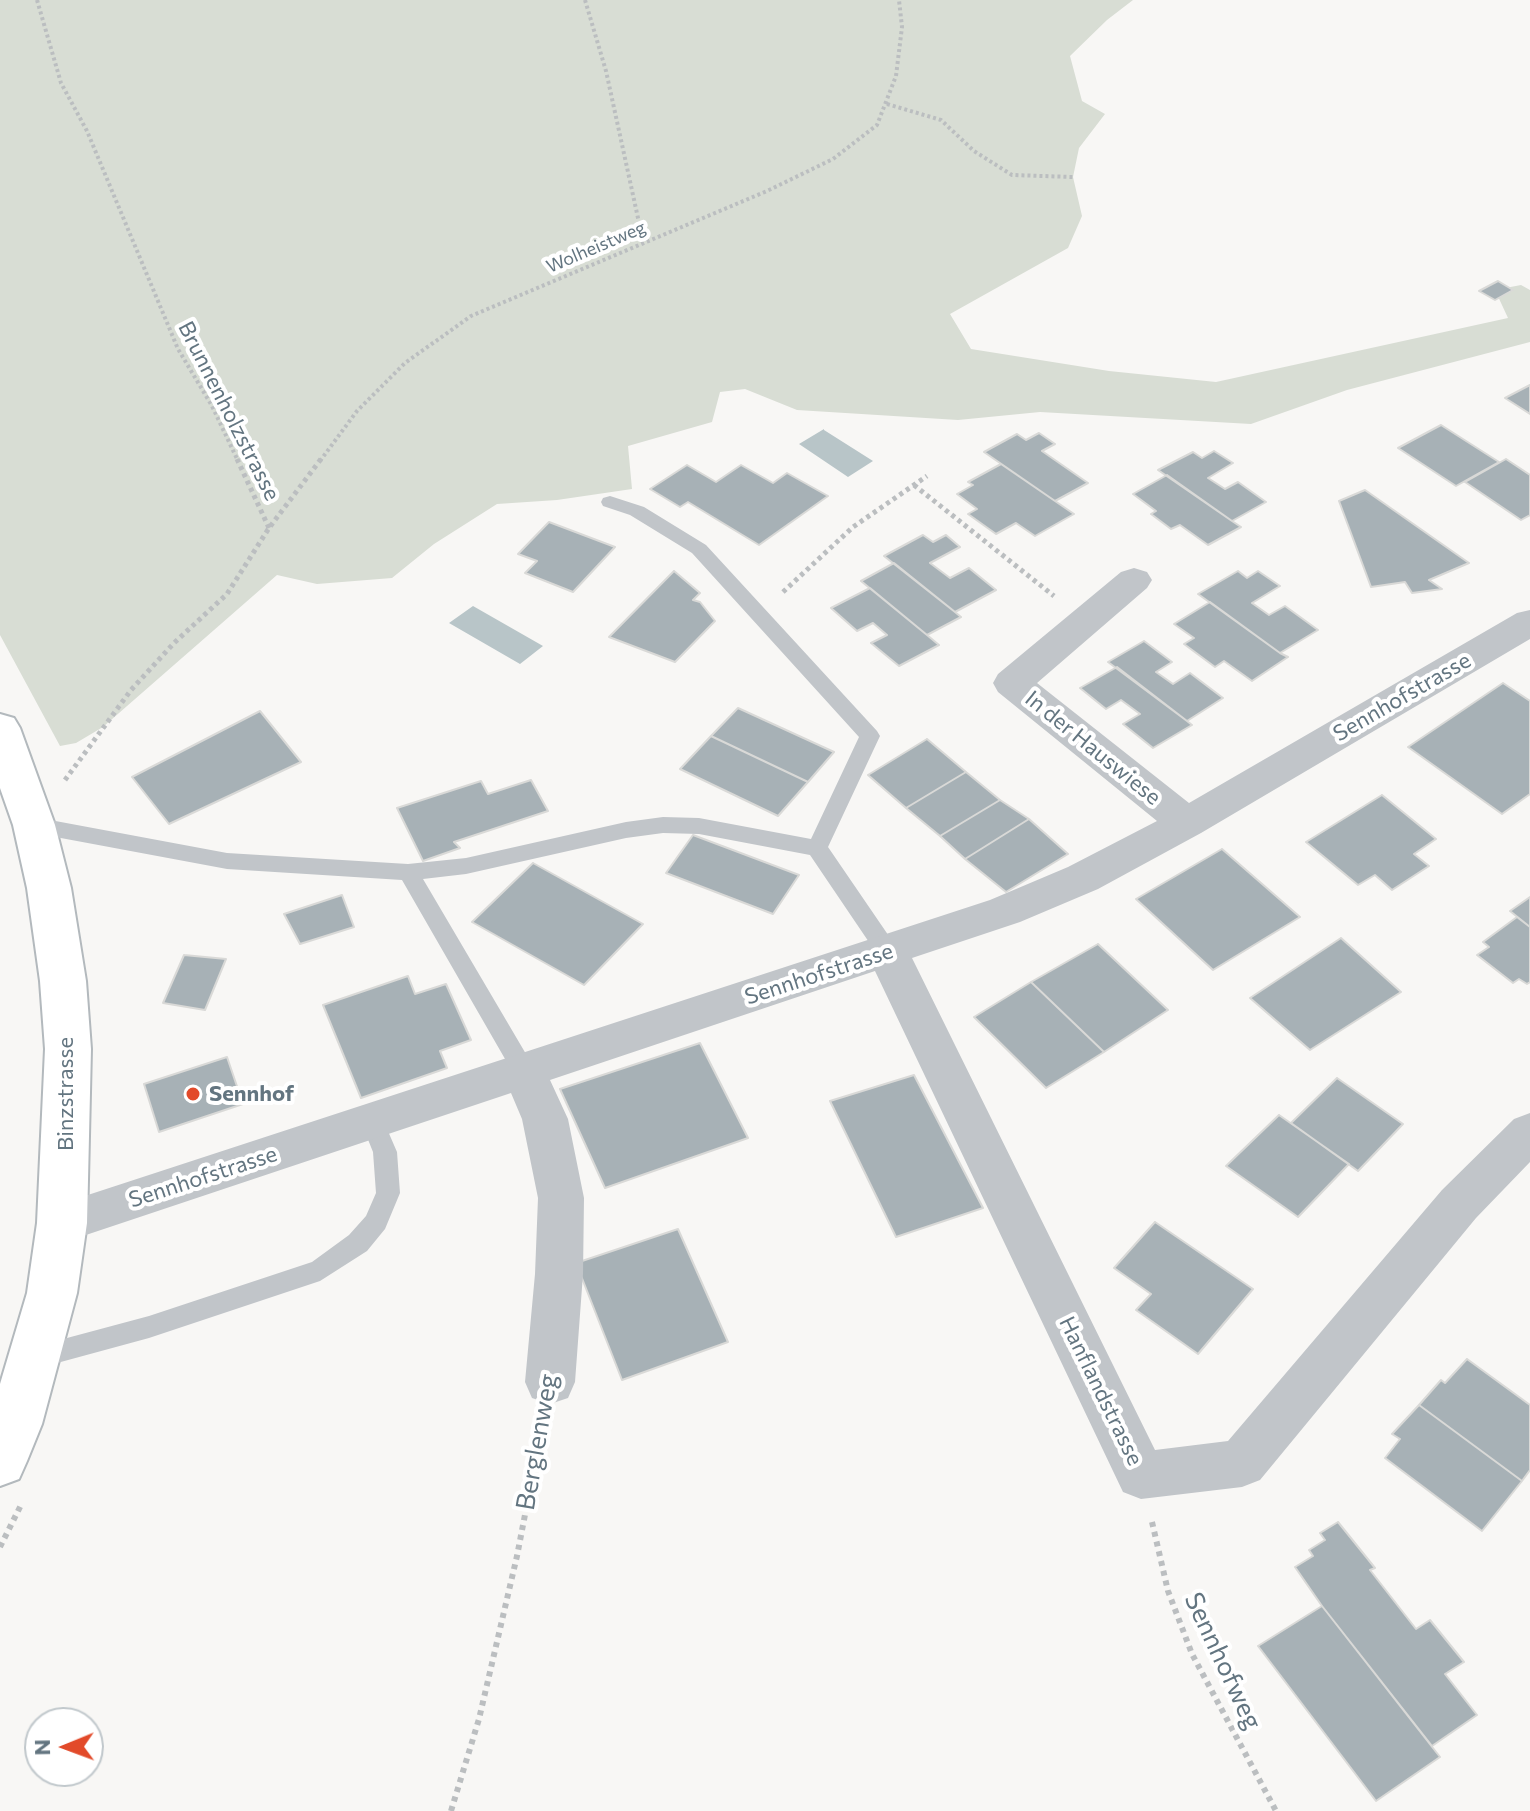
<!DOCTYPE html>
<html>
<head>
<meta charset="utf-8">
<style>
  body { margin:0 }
  #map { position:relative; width:1530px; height:1811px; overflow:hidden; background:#f8f7f5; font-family:Commissioner,sans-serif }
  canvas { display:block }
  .north { position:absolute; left:24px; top:1707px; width:80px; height:80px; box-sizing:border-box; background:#fff; border:2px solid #c1c8cc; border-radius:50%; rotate:269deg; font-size:22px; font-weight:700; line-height:32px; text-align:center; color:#637580 }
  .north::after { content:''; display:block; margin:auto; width:28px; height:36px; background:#e24a2a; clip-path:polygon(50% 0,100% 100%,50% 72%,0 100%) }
</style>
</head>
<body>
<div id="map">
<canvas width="1530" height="1811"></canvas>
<div class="north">N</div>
</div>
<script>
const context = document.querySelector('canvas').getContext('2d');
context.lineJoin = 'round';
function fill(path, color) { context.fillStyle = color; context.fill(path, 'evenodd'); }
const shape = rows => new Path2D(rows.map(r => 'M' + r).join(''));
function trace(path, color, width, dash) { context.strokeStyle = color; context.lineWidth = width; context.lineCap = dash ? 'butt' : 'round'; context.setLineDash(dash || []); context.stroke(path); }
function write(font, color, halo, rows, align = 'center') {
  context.font = font + ' Commissioner,sans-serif'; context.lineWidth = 8; context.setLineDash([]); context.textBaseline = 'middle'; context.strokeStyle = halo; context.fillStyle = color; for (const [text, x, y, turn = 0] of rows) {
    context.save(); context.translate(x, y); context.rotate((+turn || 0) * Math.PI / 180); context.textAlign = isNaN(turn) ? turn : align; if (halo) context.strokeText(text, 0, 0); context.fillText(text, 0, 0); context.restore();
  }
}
fill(shape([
  [0,0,1133,0,1107,20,1070,56,1082,101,1105,114,1079,148,1073,177,1082,216,1068,248,950,314,971,349,1109,371,1216,382,1508,318,1495,290,1521,285,1530,290,1530,342,1347,390,1251,424,1040,412,958,420,797,410,745,389,720,392,712,422,628,446,632,489,557,500,497,504,434,544,392,578,317,584,277,575,103,727,76,743,60,746,0,635]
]), '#d8ddd4');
fill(shape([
  [824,429,824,430,873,461,848,477,799,444],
  [473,606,543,646,520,664,449,623]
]), '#b8c5c8');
const building = shape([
  [1498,281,1513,290,1495,300,1479,291,1498,281],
  [1530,385,1530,414,1505,398,1530,385],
  [1441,425,1499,462,1456,486,1398,448,1441,425],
  [1039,433,1055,444,1042,451,1088,483,1055,501,984,452,1017,434,1026,440,1039,433],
  [1214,451,1233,463,1208,478,1225,489,1238,482,1266,502,1232,521,1158,470,1193,452,1202,458,1214,451],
  [1506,459,1530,475,1530,515,1521,520,1465,482,1506,459],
  [1001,464,1055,501,1074,514,1035,536,1016,523,996,534,968,514,977,509,957,494,973,485,968,482,1001,464],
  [687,465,716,482,741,465,773,483,787,473,828,496,759,545,688,502,680,507,650,489,687,465],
  [1167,475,1232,521,1241,527,1208,545,1180,525,1171,529,1151,514,1156,511,1133,494,1167,475],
  [1365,490,1469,563,1429,580,1442,589,1412,593,1405,582,1371,587,1339,501,1365,490],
  [549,522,615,547,573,592,525,573,537,561,518,554,549,522],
  [923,535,933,542,946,535,960,547,930,563,950,578,969,568,996,590,955,612,884,556,923,535],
  [894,563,955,612,961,617,927,635,861,581,894,563],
  [674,571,700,593,693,600,700,602,715,621,675,662,609,637,674,571],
  [1238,571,1247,578,1258,571,1280,586,1252,603,1269,615,1285,606,1318,630,1280,653,1198,594,1238,571],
  [870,588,927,635,939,645,899,666,871,643,887,635,873,623,857,631,831,608,870,588],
  [1210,602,1280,653,1288,657,1252,681,1224,661,1215,667,1184,644,1194,638,1174,624,1210,602],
  [1144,641,1172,662,1156,672,1173,684,1190,673,1223,698,1187,721,1108,662,1144,641],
  [1117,667,1187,721,1192,725,1153,748,1123,724,1140,714,1121,700,1106,709,1080,688,1117,667],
  [1503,683,1530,701,1530,794,1502,814,1408,747,1503,683],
  [738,708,834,752,808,782,711,736,738,708],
  [260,711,301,762,169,824,132,777,260,711],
  [711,736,808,782,778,816,680,769,711,736],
  [927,739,966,772,906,808,868,775,927,739],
  [966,772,1000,800,940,836,906,808,966,772],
  [531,780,548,811,454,842,460,848,423,861,397,808,481,781,488,794,531,780],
  [1382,795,1436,839,1414,854,1429,866,1392,890,1375,875,1358,885,1306,842,1382,795],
  [1000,800,1029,819,965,859,940,836,1000,800],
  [1029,819,1068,854,1006,892,965,859,1029,819],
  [693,835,799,875,773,914,666,873,693,835],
  [1222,849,1300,917,1213,970,1136,899,1222,849],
  [533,863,643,924,584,985,472,922,533,863],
  [342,895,354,927,300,944,284,914,342,895],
  [1530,897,1530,927,1510,911,1530,897],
  [1517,917,1530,927,1530,982,1527,984,1519,979,1513,983,1477,955,1489,947,1483,942,1517,917],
  [1341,938,1401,992,1310,1050,1250,998,1341,938],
  [1098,944,1168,1010,1104,1052,1031,982,1098,944],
  [184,955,226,959,205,1010,163,1003,184,955],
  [408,976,415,994,446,984,471,1040,440,1051,447,1068,361,1098,323,1005,408,976],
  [1031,982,1104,1052,1046,1088,974,1017,1031,982],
  [700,1043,748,1138,605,1188,560,1089,700,1043],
  [227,1057,243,1104,159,1132,144,1084,227,1057],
  [914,1075,983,1208,896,1237,830,1101,914,1075],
  [1337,1078,1403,1124,1358,1171,1291,1123,1337,1078],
  [1279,1115,1349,1164,1298,1217,1226,1166,1279,1115],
  [1155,1222,1253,1289,1198,1354,1136,1310,1151,1294,1114,1268,1155,1222],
  [678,1229,728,1342,622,1380,576,1263,678,1229],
  [1467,1359,1530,1405,1530,1470,1522,1481,1419,1405,1441,1380,1445,1383,1467,1359],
  [1419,1405,1522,1481,1482,1531,1385,1458,1400,1439,1392,1434,1419,1405],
  [1338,1522,1375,1568,1370,1570,1416,1629,1430,1620,1464,1662,1445,1674,1477,1715,1432,1746,1322,1606,1295,1567,1313,1556,1309,1550,1325,1540,1320,1533,1338,1522],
  [1322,1606,1440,1757,1376,1801,1258,1646,1322,1606]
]);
fill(building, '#a7b1b6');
trace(building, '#d9d9d7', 2);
const secondary = shape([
  [0,714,14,718,20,728,55,825,71,888,86,981,91,1049,87,1223,77,1293,42,1424,27,1461,19,1479,0,1486,0,1384,27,1293,37,1223,45,1049,40,981,27,888,13,825,0,788,0,714]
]);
trace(secondary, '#b3b9bd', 4);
trace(shape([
  [37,0,61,83,87,131,178,349,212,406,238,461],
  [585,0,606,71,643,241],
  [887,104,941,120,974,151,1012,175,1073,177],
  [320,461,357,411,405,363,471,316,767,191,833,159,877,125,896,76,902,27,899,0]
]), '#bbbec0', 4, [3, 3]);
trace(shape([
  [237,459,269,528],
  [914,485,1054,596],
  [783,592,853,527,927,476],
  [65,780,131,690,174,643,227,594,269,528,321,459]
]), '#bbbec0', 5, [4, 4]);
trace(shape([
  [1152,1522,1168,1591,1192,1654,1276,1811],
  [0,1547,21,1505],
  [451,1811,479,1719,517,1556,542,1427]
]), '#bbbec0', 6, [5, 5]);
fill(shape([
  [610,496,644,507,706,545,877,731,880,736,828,847,895,945,898,951,895,957,887,960,879,957,810,855,699,834,663,833,626,838,466,874,423,879,536,1071,532,1078,524,1080,516,1078,402,880,227,869,34,833,26,831,23,825,26,819,34,817,227,853,408,864,466,858,626,822,663,817,699,818,811,839,859,737,692,553,630,515,603,506,601,502,603,498,610,496],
  [373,1112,381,1115,397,1152,400,1193,385,1229,367,1251,320,1281,149,1338,35,1369,26,1365,22,1357,26,1349,149,1316,312,1262,349,1235,366,1216,376,1193,373,1152,361,1122,365,1115,373,1112]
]), '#c1c5c9');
fill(shape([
  [1134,568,1147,572,1152,580,1147,588,1037,683,1189,803,1517,613,1530,610,1530,639,1201,833,1098,889,1020,922,912,958,1155,1450,1228,1441,1442,1190,1514,1119,1530,1113,1530,1162,1476,1218,1260,1480,1242,1487,1141,1499,1123,1492,875,971,550,1080,568,1119,584,1198,583,1274,575,1382,568,1398,550,1404,532,1398,525,1382,535,1274,538,1198,522,1119,511,1093,62,1243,45,1237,38,1223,45,1209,990,900,1068,867,1157,821,998,692,993,683,998,674,1121,572,1134,568]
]), '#c1c5c9');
fill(secondary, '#fff');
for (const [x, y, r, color] of [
  [193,1094,8,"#e24a2a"]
]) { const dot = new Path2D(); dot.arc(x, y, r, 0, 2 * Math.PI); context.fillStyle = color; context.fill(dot); trace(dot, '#fff', 3); }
write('18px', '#637580', '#fff', [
  ["Wolheistweg",596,247,-23]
]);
write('22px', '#637580', '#fff', [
  ["Brunnenholzstrasse",229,411,63],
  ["Sennhofstrasse",1402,697,-30],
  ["In der Hauswiese",1093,748,39],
  ["Sennhofstrasse",819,974,-18],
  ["Binzstrasse",66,1094,-90],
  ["Sennhofstrasse",203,1177,-18],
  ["Hanflandstrasse",1101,1391,64]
]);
write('bold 22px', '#637580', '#fff', [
  ["Sennhof",209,1094]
], 'left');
write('26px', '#637580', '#fff', [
  ["Berglenweg",537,1442,-80],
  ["Sennhofweg",1223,1661,65]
]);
</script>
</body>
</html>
